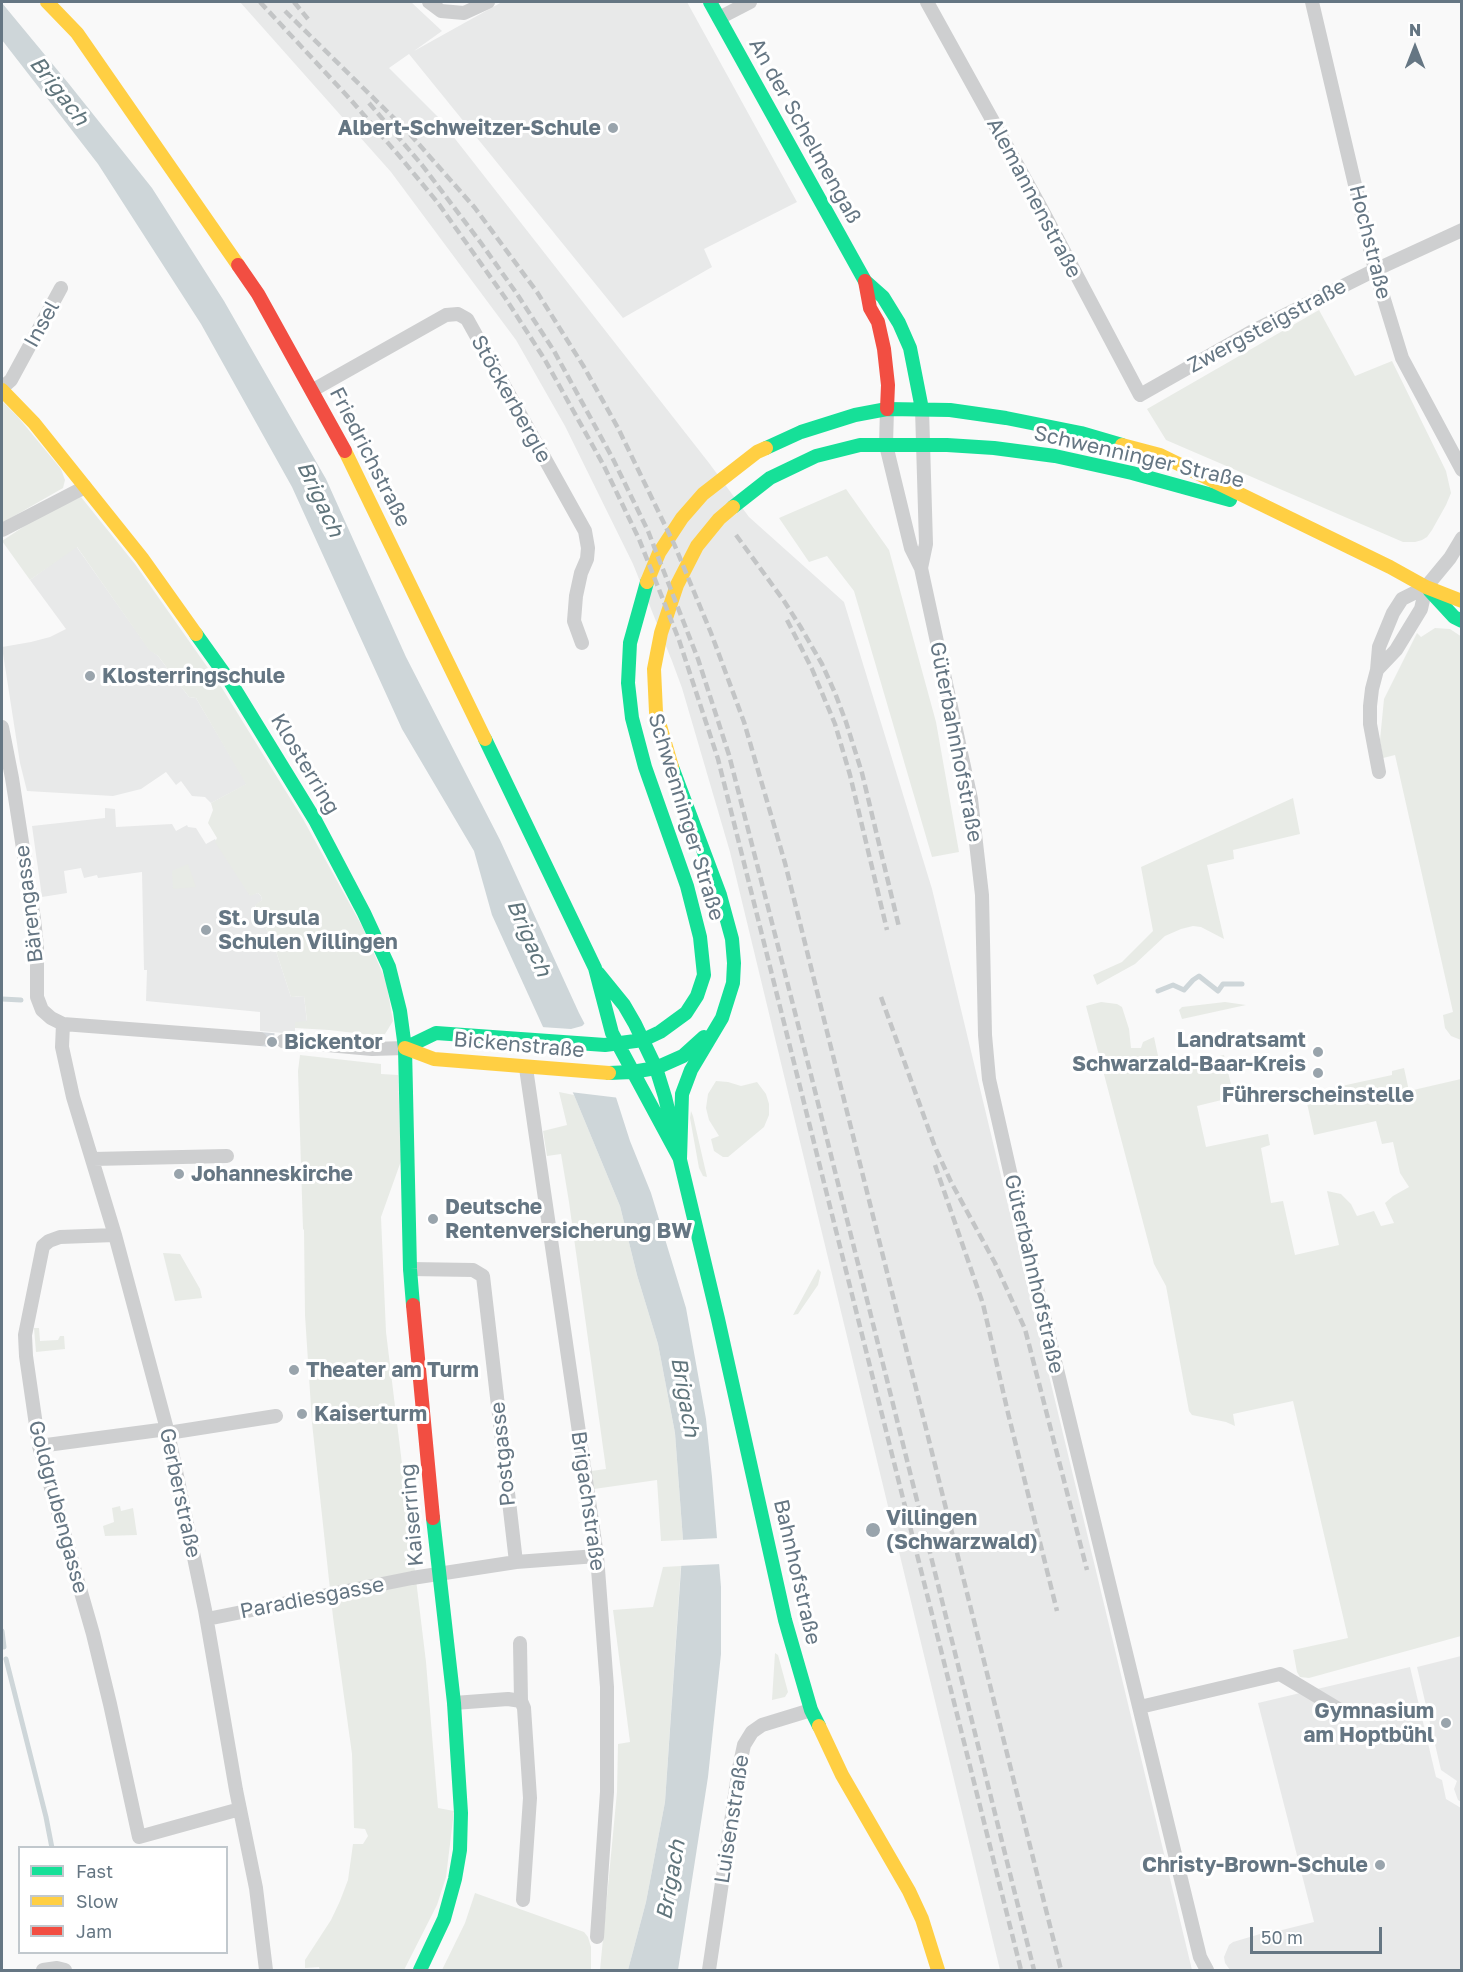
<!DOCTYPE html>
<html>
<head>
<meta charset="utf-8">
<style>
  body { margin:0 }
  #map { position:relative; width:1463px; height:1972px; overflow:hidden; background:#f9f9f9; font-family:"Golos Text",sans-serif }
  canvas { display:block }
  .frame { position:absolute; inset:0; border:3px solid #657683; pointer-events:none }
  .legend { position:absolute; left:18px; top:1846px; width:210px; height:108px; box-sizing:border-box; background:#fff; border:2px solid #c1c8cd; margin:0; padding:8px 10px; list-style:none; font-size:18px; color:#657683 }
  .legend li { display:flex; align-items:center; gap:12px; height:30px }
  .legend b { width:30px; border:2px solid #c1c8cd }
  .north { position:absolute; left:1385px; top:18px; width:60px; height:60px; -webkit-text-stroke:4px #fff; paint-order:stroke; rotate:0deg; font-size:16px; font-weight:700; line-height:24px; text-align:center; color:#657683 }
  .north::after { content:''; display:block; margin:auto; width:21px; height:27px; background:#657683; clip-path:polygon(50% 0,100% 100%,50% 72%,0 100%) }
  .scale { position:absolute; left:1250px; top:1927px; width:132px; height:27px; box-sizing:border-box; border:3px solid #657683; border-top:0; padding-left:8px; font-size:18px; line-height:21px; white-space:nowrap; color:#657683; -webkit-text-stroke:4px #fff; paint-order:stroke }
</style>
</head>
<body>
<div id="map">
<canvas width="1463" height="1972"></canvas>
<div class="frame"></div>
<ul class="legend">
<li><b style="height:8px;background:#16e098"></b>Fast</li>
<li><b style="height:8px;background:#ffcf43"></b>Slow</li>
<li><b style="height:8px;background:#f24e42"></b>Jam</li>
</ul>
<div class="north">N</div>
<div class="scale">50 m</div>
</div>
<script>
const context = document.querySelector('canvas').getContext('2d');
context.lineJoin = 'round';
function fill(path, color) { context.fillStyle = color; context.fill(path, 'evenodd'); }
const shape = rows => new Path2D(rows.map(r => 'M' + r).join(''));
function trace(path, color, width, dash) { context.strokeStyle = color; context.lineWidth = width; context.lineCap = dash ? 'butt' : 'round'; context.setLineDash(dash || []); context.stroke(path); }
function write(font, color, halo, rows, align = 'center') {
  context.font = font + ' "Golos Text",sans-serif'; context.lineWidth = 6; context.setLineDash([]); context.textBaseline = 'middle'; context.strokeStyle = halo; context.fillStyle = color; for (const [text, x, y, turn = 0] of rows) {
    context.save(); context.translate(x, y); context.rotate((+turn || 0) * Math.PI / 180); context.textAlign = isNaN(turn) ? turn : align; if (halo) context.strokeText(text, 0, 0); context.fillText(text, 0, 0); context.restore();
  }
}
fill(shape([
  [240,2,411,2,442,31,414,51,502,2,687,2,797,202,704,249,712,267,623,318,409,54,389,68,438,117,709,463,749,517,844,602,932,889,1192,1970,1000,1970,730,852,682,688,672,661,633,564,565,426,516,340,391,172],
  [76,546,149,649,158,656,189,697,196,698,247,784,211,803,205,797,192,796,181,781,176,785,166,772,141,789,113,796,27,791,20,763,2,647,31,642,50,637,66,629,30,580],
  [105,808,115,809,116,827,172,824,176,831,187,825,188,827,196,828,206,844,215,839,250,895,258,893,261,896,262,900,255,906,273,942,291,997,304,996,307,1022,295,1022,295,1034,260,1031,260,1012,146,1001,147,970,144,970,142,872,98,878,97,875,84,878,81,868,64,871,67,893,42,897,32,826,105,818],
  [1461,1656,1462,1656,1461,1802,1458,1800,1454,1789,1457,1781,1441,1770,1417,1667],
  [1410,1667,1436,1777,1442,1780,1446,1799,1461,1808,1461,1970,1230,1970,1225,1963,1224,1957,1229,1945,1233,1942,1277,1929,1278,1931,1314,1922,1258,1703]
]), '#e8e9e9');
fill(shape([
  [1319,310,1355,376,1392,361,1446,471,1451,493,1446,505,1432,530,1427,537,1422,540,1415,542,1403,542,1166,440,1147,409],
  [2,401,18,417,61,469,65,480,63,488,2,523],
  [846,489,889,550,936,722,959,852,932,857,854,591,827,556,809,562,779,518],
  [81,497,135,564,222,688,303,819,363,928,386,981,393,1021,385,1034,380,1036,329,1030,295,1028,295,1022,307,1021,304,996,291,997,273,942,255,905,262,900,261,896,258,893,250,896,215,842,217,838,208,823,213,810,211,803,246,784,196,698,189,697,158,656,149,650,77,547,30,580,2,541,35,519],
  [1435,628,1450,629,1462,637,1461,1040,1451,1036,1445,1028,1443,1015,1453,1012,1395,755,1383,758,1380,740,1384,699,1417,633,1421,637],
  [1293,798,1300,834,1233,850,1234,859,1207,865,1224,939,1201,927,1193,926,1181,929,1165,936,1135,964,1097,985,1093,975,1122,962,1153,931,1141,867],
  [188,864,196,887,173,889,172,871],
  [1101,1002,1117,1004,1122,1007,1129,1029,1131,1048,1141,1048,1143,1042,1154,1037,1161,1070,1224,1055,1234,1097,1197,1106,1206,1147,1268,1134,1270,1145,1261,1148,1271,1203,1283,1201,1295,1255,1339,1245,1327,1191,1341,1194,1351,1204,1357,1216,1374,1211,1381,1226,1394,1223,1385,1203,1393,1196,1409,1187,1400,1173,1393,1142,1382,1144,1376,1121,1314,1135,1305,1094,1392,1075,1392,1071,1404,1068,1409,1091,1461,1079,1461,1636,1309,1678,1300,1677,1297,1672,1293,1650,1348,1638,1293,1401,1233,1414,1235,1426,1226,1422,1192,1415,1189,1411,1166,1286,1154,1264,1086,1006],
  [1225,1002,1246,1005,1182,1019,1179,1010,1182,1007],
  [300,1055,381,1064,381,1074,398,1075,401,1161,381,1217,386,1332,426,1662,438,1808,454,1811,446,1877,437,1905,404,1970,320,1970,319,1967,305,1968,305,1960,331,1920,340,1901,348,1880,353,1844,363,1844,368,1836,365,1829,354,1828,352,1754,333,1617,312,1423,305,1315,304,1230,303,1229,298,1071],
  [716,1081,728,1082,741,1086,757,1082,766,1094,769,1104,769,1115,764,1127,728,1157,723,1157,714,1151,711,1139,719,1136,709,1120,706,1108,708,1094],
  [559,1092,574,1095,620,1206,637,1275,658,1344,675,1433,683,1540,661,1541,657,1480,594,1489,591,1471,606,1469,569,1202,561,1154,547,1156,543,1131,567,1125],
  [691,1111,693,1116,707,1177,703,1176,699,1168,690,1118],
  [163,1253,180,1254,200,1289,202,1298,175,1301],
  [818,1269,821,1272,818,1285,798,1314,793,1315],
  [34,1328,39,1328,40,1341,58,1340,60,1336,64,1336,65,1349,36,1352],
  [120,1506,121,1511,133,1508,137,1535,105,1536,103,1526,114,1522,112,1508],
  [681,1566,665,1802,646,1902,628,1970,600,1970,617,1792,618,1744,630,1742,613,1610,653,1607,663,1567],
  [775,1653,778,1655,788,1692,785,1697,772,1700],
  [475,1893,584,1932,588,1937,591,1947,591,1970,442,1970,465,1923]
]), '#e8ebe6');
fill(shape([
  [2,3,69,84,152,188,224,301,326,479,406,657,500,840,579,1013,605,1063,630,1141,651,1193,686,1308,706,1419,712,1477,721,1587,721,1654,708,1777,678,1970,628,1970,646,1902,665,1802,683,1540,675,1433,658,1344,637,1275,620,1206,574,1095,492,915,474,851,402,729,292,487,201,324,98,164,2,40]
]), '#ced6d9');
fill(shape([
  [587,1021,608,1062,620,1098,570,1092,541,1027,571,1029,582,1026],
  [720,1538,722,1564,678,1566,680,1540]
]), '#f9f9f9');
trace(shape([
  [1158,991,1173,985,1184,990,1193,980,1199,976,1218,991,1223,984,1242,984],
  [2,999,21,1000],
  [2,1631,4,1647],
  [6,1659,46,1817,52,1848]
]), '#ced6d9', 5);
trace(shape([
  [260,1039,283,1041]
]), '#d4d8dc', 14, [14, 7]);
trace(shape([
  [429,2,441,11,464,13,488,2],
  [927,2,1041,208,1140,395,1251,332,1375,270,1462,230],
  [1312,2,1375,270,1402,358,1462,470],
  [719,18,750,2],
  [2,388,11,380,61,288],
  [313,390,446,315,458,314,467,319,585,531,588,548,587,559,581,573,576,596,574,621,582,643],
  [887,409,886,445,911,548,921,568,971,799,982,895,985,1035,989,1079,1026,1242,1200,1957,1207,1970],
  [2,530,85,487],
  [921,568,926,544,922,409],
  [1377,670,1396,650,1421,609,1426,587],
  [2,727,12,778,34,919,37,947,37,997,42,1010,51,1018,63,1024,260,1039],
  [1379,772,1370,724,1370,706,1372,689,1377,670,1379,647,1393,613,1402,599,1426,587,1450,558,1462,538],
  [63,1024,62,1047,73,1097,115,1235,168,1433,205,1610,236,1790,256,1888,266,1970],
  [283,1041,372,1049,405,1048],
  [526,1068,597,1556,607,1687,607,1792,597,1937],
  [93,1159,227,1156],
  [115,1235,60,1237,49,1241,43,1246,25,1335,26,1356,39,1446,93,1634,110,1704,139,1837,240,1809],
  [410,1269,473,1270,483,1276,516,1562],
  [168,1433,276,1416],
  [39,1446,167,1429],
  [207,1619,412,1578,516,1562,597,1556],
  [520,1643,521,1701,524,1708,530,1798,523,1900],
  [454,1703,508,1699,521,1701],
  [1140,1707,1280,1674,1340,1710],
  [43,1970,57,1968,65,1970],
  [709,1970,739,1768,744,1745,752,1732,762,1725,811,1710]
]), '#cecfd0', 14);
trace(shape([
  [710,2,865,281,883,297,899,323,910,348,922,409],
  [766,448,801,432,855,415,887,409,950,410,1006,418,1081,433,1122,445],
  [733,507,770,478,816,456,860,445,947,445,994,448,1055,456,1132,473,1230,500],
  [1430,591,1454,617,1462,621],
  [196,634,231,683,315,820,364,913,389,967,400,1011,405,1048,410,1269,413,1305],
  [485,739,595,968,612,1033,680,1159],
  [672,767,720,895,732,939,734,963,733,983,722,1018,691,1070,682,1094,680,1159],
  [598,973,624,1005,635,1024,656,1068,665,1097,718,1319,785,1620,811,1710,819,1726],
  [405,1048,436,1033,605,1045,643,1040,660,1032,686,1013,697,996,704,975,700,937,687,886,645,767,632,718,628,683,630,643,647,582],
  [609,1073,632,1072,656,1068,683,1056,704,1037],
  [420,1970,444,1919,455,1879,460,1850,461,1813,454,1703,433,1518]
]), '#16e098', 14);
trace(shape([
  [47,2,77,33,238,265],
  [2,390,34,423,142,558,196,634],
  [1122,445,1160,455,1390,567,1426,587,1462,601],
  [345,451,485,739],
  [647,582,659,553,682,518,703,494,757,452,766,448],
  [672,767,656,712,654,669,661,633,677,585,697,546,719,519,733,507],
  [405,1048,434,1059,609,1073],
  [819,1726,842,1775,909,1891,922,1919,938,1970]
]), '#ffcf43', 14);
trace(shape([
  [238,265,258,294,345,451],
  [865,281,870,308,878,322,884,349,888,385,887,409],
  [413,1305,433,1518]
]), '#f24e42', 14);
trace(shape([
  [260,2,350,99,401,158,438,203,506,299,545,360,604,466,639,539,679,640,718,759,1021,1970],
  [294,2,308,19],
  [285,11,409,133,475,208,537,292,584,367,618,428,675,546,711,633,744,722,785,863,1061,1970],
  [369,103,422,165,481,243,517,294,554,351,613,459,648,531,698,659,729,755,811,1075,1034,1970],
  [736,535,784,601,800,626,822,664,835,693,846,722,862,773,899,927],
  [787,620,812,669,835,724,850,775,887,930],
  [881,997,935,1147,951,1182,995,1263,1025,1329,1087,1570],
  [935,1165,983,1304,1008,1413,1057,1611]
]), '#c3c5c6', 4.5, [9, 4.5]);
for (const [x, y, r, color] of [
  [613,128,6,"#99a4ac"],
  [90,676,6,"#99a4ac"],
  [206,930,6,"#99a4ac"],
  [272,1042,6,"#99a4ac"],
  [1318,1052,6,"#99a4ac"],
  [1318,1073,6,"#99a4ac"],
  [179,1174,6,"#99a4ac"],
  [433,1219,6,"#99a4ac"],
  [294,1370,6,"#99a4ac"],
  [302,1414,6,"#99a4ac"],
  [873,1530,8,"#99a4ac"],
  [1446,1723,6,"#99a4ac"],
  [1380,1865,6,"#99a4ac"]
]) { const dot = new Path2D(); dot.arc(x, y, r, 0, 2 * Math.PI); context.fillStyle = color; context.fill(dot); trace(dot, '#fff', 2); }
write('bold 21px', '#657683', '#fff', [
  ["Albert-Schweitzer-Schule",601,128,"right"],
  ["Klosterringschule",102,676],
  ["St. Ursula",218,918],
  ["Schulen Villingen",218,942],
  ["Landratsamt",1306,1040,"right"],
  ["Schwarzald-Baar-Kreis",1306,1064,"right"],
  ["Bickentor",284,1042],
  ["Führerscheinstelle",1318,1095,"center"],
  ["Johanneskirche",191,1174],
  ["Deutsche",445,1207],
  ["Rentenversicherung BW",445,1231],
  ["Theater am Turm",306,1370],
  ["Kaiserturm",314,1414],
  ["Villingen",886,1518],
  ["(Schwarzwald)",886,1542],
  ["Gymnasium",1434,1711,"right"],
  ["am Hoptbühl",1434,1735,"right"],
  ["Christy-Brown-Schule",1368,1865,"right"]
], 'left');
write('21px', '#657683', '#fff', [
  ["An der Schelmengaß",805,131,61],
  ["Alemannenstraße",1034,198,62],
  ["Hochstraße",1370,242,76],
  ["Insel",42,324,-61],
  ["Zwergsteigstraße",1267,326,-28],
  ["Stöckerbergle",511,399,61],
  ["Friedrichstraße",370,457,63],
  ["Schwenninger Straße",1139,457,13],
  ["Güterbahnhofstraße",956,742,79],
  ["Klosterring",305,764,59],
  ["Schwenninger Straße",686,817,73],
  ["Bärengasse",29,904,-97],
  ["Bickenstraße",519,1045,5],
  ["Güterbahnhofstraße",1034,1274,77],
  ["Postgasse",503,1454,-96],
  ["Gerberstraße",180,1493,78],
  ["Brigachstraße",588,1501,82],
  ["Goldgrubengasse",58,1507,75],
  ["Kaiserring",412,1515,-95],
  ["Bahnhofstraße",797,1572,77],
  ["Paradiesgasse",312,1598,-11],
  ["Luisenstraße",732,1819,-81]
]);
write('italic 22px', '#60757c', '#fff', [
  ["Brigach",59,91,52],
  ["Brigach",320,499,65],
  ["Brigach",529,938,67],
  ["Brigach",685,1397,80],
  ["Brigach",671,1880,-80]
]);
</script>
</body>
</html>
